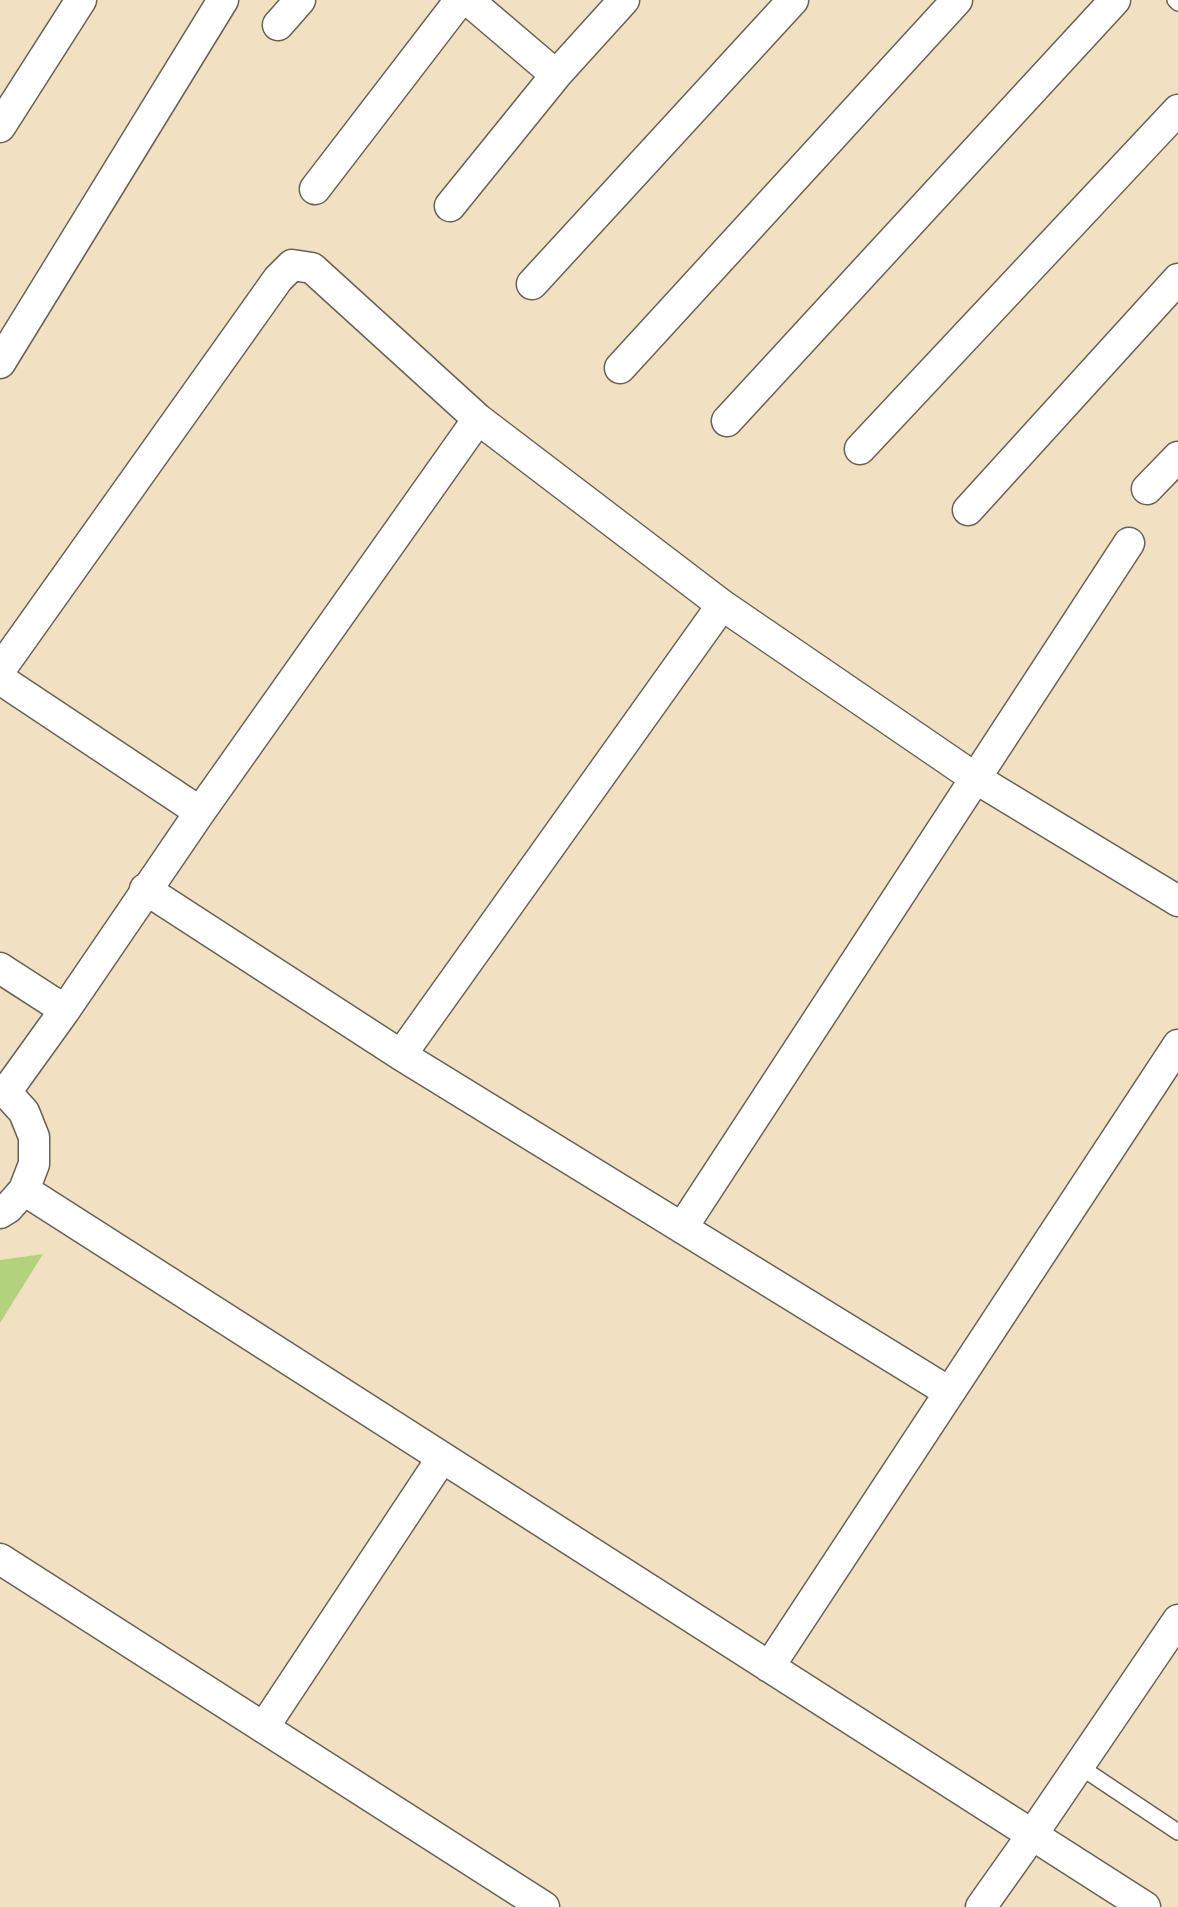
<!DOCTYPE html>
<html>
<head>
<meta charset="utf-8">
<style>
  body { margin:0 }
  canvas { display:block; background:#f1e0c2 }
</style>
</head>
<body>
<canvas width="1178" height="1907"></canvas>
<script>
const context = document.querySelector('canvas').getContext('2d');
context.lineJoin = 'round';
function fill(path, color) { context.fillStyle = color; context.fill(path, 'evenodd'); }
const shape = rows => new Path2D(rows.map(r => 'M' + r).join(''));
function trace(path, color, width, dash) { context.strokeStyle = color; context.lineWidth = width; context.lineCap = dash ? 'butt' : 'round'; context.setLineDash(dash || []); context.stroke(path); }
fill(shape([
  [43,1254,0,1323,0,1260]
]), '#b2d37b');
const lane = shape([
  [1175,0,1178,3],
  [1079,1766,1178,1832]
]);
const street = shape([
  [468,0,556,75],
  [278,25,300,0],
  [0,127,81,0],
  [315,189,460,0],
  [450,206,556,75,624,0],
  [532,284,793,0],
  [0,363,223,0],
  [620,368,957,0],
  [727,421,1115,0],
  [860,449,1178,110],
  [1147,489,1178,457],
  [968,510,1178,279],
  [0,670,278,279,292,265,312,268,478,419,722,605,975,778,1178,901],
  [0,679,200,812],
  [145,889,401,1055,949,1392],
  [0,968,65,1010],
  [401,1055,722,605],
  [0,1089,6,1092,24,1112,34,1137,34,1164,24,1190,8,1208,0,1213],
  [6,1092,65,1010,200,812,478,419],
  [24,1190,1145,1907],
  [682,1228,1129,543],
  [0,1559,544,1907],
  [769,1667,1178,1045],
  [264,1727,442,1458],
  [981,1907,1032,1835,1178,1620]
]);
trace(lane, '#676156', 18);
trace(street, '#676156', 33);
trace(lane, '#fff', 15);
trace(street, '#fff', 30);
</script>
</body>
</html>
